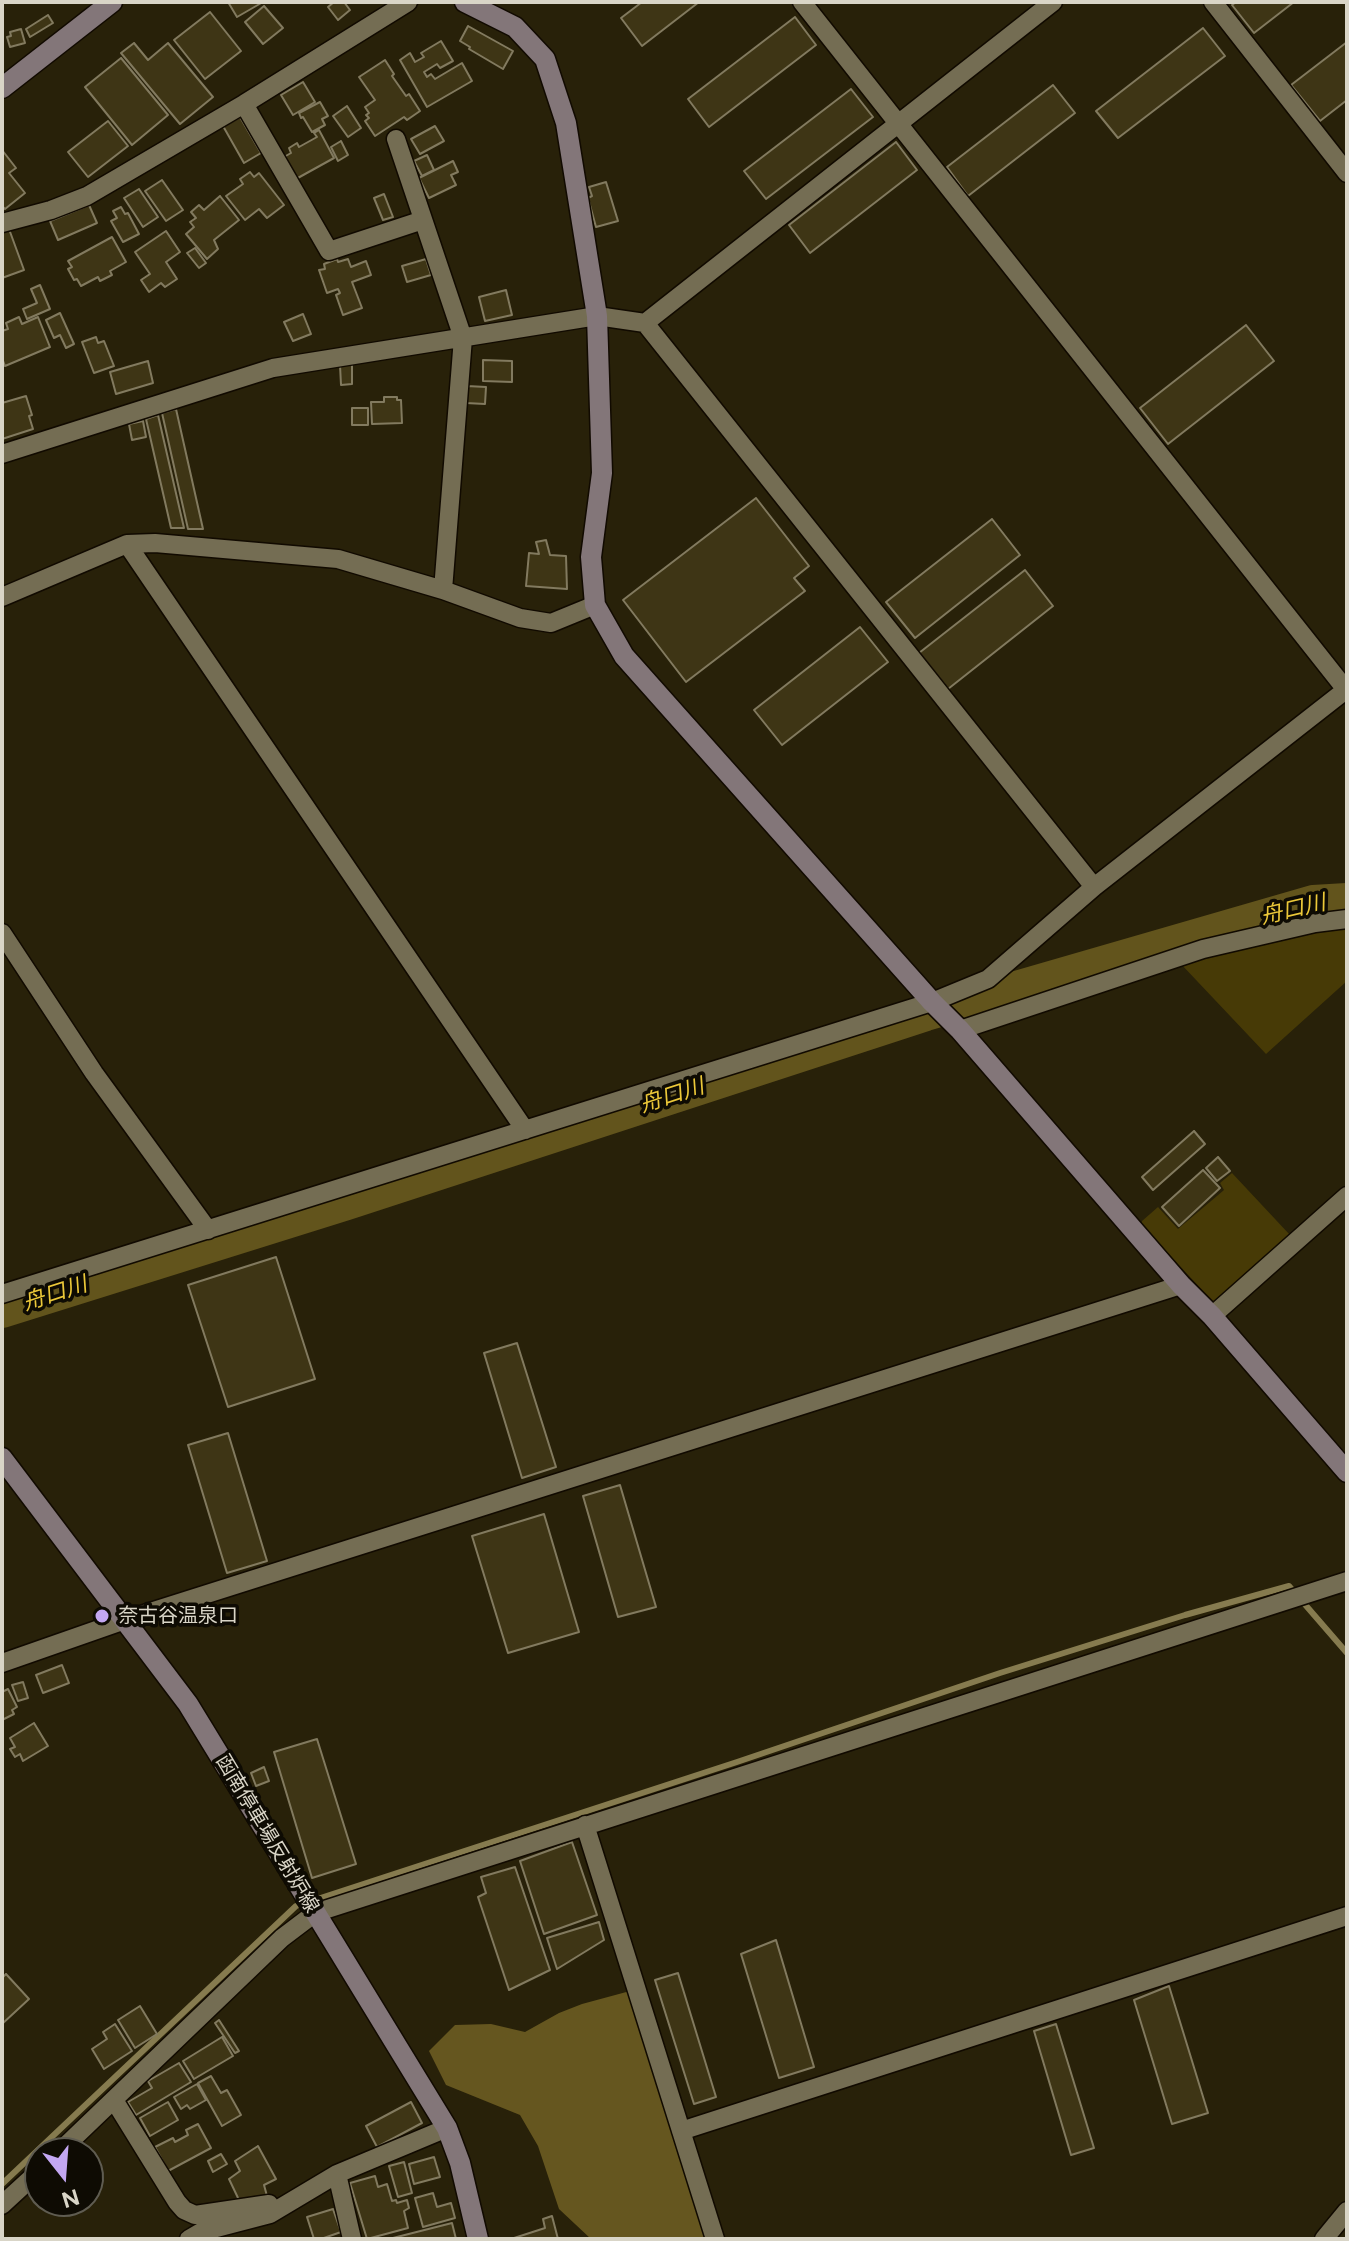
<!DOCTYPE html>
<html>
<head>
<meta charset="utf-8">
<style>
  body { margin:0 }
  #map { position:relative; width:1349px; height:2241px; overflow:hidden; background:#282109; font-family:Figtree,sans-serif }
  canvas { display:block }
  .frame { position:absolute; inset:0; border:4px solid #d9d5c7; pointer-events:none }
  .north { position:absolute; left:24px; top:2137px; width:80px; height:80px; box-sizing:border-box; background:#0e0b03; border:2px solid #5f5c51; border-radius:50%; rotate:163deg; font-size:22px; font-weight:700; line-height:32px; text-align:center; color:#d9d5c7 }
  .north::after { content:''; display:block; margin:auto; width:28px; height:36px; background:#c3a7f2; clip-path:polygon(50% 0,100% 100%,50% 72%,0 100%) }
</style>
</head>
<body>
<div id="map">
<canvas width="1349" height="2241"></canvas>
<div class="frame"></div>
<div class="north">N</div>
</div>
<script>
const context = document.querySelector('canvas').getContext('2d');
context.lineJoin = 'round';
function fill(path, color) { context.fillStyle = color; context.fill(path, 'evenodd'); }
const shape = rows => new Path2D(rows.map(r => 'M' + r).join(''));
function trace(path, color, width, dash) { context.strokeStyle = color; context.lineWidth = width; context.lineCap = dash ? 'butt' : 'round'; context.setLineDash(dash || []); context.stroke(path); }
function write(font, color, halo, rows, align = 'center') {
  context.font = font + ' Figtree,"Noto Sans JP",sans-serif'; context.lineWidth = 7; context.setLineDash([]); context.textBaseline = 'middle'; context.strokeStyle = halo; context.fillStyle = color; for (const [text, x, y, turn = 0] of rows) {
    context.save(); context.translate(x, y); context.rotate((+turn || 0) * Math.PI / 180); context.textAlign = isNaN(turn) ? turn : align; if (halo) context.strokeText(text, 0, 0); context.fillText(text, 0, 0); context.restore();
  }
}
fill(shape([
  [1347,927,1347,981,1266,1054,1180,963,1273,940],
  [1232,1173,1290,1235,1217,1302,1213,1302,1142,1225,1142,1221,1158,1207,1178,1229,1224,1190,1220,1183]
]), '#473a06');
fill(shape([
  [630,1991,717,2239,591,2239,559,2209,538,2146,520,2115,446,2085,429,2051,455,2025,491,2024,525,2032,559,2013,582,2004]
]), '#65561f');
trace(shape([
  [2,2184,296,1906,737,1762,1000,1673,1185,1615,1289,1586,1347,1653]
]), '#867b4f', 6);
trace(shape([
  [2,1311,347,1203,926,1014,1313,902,1347,900]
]), '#62541c', 34);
const building = shape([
  [228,2,263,2,237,17,228,2],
  [334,2,344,2,350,10,338,20,328,7,334,2],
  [642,2,699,2,642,46,621,18,642,2],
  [1236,2,1294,2,1254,33,1232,5,1236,2],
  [264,6,283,28,263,44,245,22,264,6],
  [210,12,241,51,205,79,174,40,210,12],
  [48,15,53,23,30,37,26,29,48,15],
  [795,17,816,45,709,127,688,99,795,17],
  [468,26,513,51,503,69,469,49,470,47,460,41,468,26],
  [1203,28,1225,56,1118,138,1096,111,1203,28],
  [21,29,25,43,10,47,7,37,11,36,10,32,21,29],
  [441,41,453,61,440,68,437,64,424,72,427,77,431,74,435,79,462,63,472,81,427,107,400,60,410,53,415,62,424,57,421,53,441,41],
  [1347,42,1347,100,1320,121,1291,85,1347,42],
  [134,43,148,60,168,43,213,97,180,124,121,53,134,43],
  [121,58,168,115,132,145,85,87,121,58],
  [385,60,394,74,392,76,406,96,409,94,420,111,407,120,404,117,375,136,365,121,369,118,366,115,369,113,365,107,375,100,359,77,385,60],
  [303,82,315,102,293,115,281,95,303,82],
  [1053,85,1075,113,968,196,947,167,1053,85],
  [851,89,873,117,766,199,744,171,851,89],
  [320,102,328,116,322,119,325,125,312,132,303,117,301,118,299,113,320,102],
  [347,106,361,128,348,137,333,116,347,106],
  [240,117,261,153,244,163,223,126,240,117],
  [108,121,128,146,88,177,68,152,108,121],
  [435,126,444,141,420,154,411,139,435,126],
  [319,130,334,158,296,179,284,157,291,153,289,148,297,143,299,147,317,137,314,133,319,130],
  [341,141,348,155,338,161,331,147,341,141],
  [896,142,917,170,810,253,789,225,896,142],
  [2,150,16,168,9,173,25,193,5,209,2,206,2,150],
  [427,155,434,170,422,176,414,161,427,155],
  [453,161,458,172,451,175,456,185,429,198,419,178,453,161],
  [250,172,254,177,259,173,284,205,267,218,259,209,245,220,226,196,243,184,240,179,250,172],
  [162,180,183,210,166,221,145,191,162,180],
  [606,182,618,221,596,227,588,198,592,196,589,187,606,182],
  [139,189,158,217,143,227,124,198,139,189],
  [384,194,393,217,383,220,374,198,384,194],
  [220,196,239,220,214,240,218,249,207,259,186,234,194,227,190,222,196,218,191,212,199,205,204,210,220,196],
  [89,205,97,223,58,240,50,221,89,205],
  [121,207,125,214,128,213,139,234,123,242,111,221,117,218,113,211,121,207],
  [9,229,24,270,2,278,2,232,9,229],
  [166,231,180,252,166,262,177,279,165,287,161,283,149,292,141,280,150,274,135,252,166,231],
  [112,237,126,262,110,271,112,275,100,281,98,277,81,286,77,279,74,280,68,269,72,267,68,261,112,237],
  [195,248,206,263,199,268,187,253,195,248],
  [337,259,338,262,348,259,351,267,366,261,371,275,352,282,362,308,343,315,336,295,340,293,338,289,327,293,319,270,325,269,324,264,337,259],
  [426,259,431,275,407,282,402,266,426,259],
  [40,285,50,309,27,319,23,309,37,303,31,289,40,285],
  [506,290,512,315,485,321,479,297,506,290],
  [60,313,74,344,66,348,60,335,54,338,46,320,60,313],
  [303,314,311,334,293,341,284,322,303,314],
  [19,317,22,324,38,317,50,347,5,366,2,358,2,331,8,329,6,323,19,317],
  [1246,325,1274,361,1168,444,1140,408,1246,325],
  [96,337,98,343,104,341,114,366,94,373,82,342,96,337],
  [483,360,512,361,512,382,483,381,483,360],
  [148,361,153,383,116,394,110,372,148,361],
  [340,365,352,365,352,384,341,385,340,365],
  [467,386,486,387,485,404,466,403,467,386],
  [26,396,32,415,29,416,33,429,2,439,2,403,26,396],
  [384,397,397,397,397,400,401,400,402,423,372,424,371,402,384,402,384,397],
  [352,408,368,408,368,425,352,425,352,408],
  [176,409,203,529,188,529,162,413,176,409],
  [158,415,184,528,171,528,146,419,158,415],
  [143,421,146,437,132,440,129,424,143,421],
  [756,498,809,566,794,578,805,591,686,682,623,600,756,498],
  [992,519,1020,555,915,638,886,602,992,519],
  [546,540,550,555,566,556,567,589,526,586,529,553,539,554,536,542,546,540],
  [1025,570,1053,606,948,689,919,653,1025,570],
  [860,627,888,662,782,745,754,710,860,627],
  [1194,1131,1205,1144,1153,1190,1142,1177,1194,1131],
  [1218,1157,1230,1171,1217,1181,1206,1168,1218,1157],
  [1203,1170,1220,1188,1179,1226,1162,1207,1203,1170],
  [276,1257,315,1379,228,1407,188,1285,276,1257],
  [517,1343,556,1467,522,1478,484,1353,517,1343],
  [228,1433,267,1561,227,1573,188,1445,228,1433],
  [620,1485,656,1607,618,1617,583,1496,620,1485],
  [544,1514,579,1632,508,1653,472,1536,544,1514],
  [62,1665,69,1683,43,1693,36,1675,62,1665],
  [23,1682,28,1698,18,1701,12,1685,23,1682],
  [8,1689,17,1707,12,1710,14,1714,2,1720,2,1692,8,1689],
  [34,1723,48,1746,23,1761,20,1754,15,1757,10,1749,15,1747,10,1738,34,1723],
  [317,1739,356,1864,312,1878,274,1752,317,1739],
  [264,1767,269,1781,256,1786,251,1773,264,1767],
  [572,1842,597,1915,544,1934,520,1861,572,1842],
  [515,1867,550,1970,509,1990,478,1897,486,1893,481,1877,515,1867],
  [599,1922,604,1940,557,1969,547,1938,599,1922],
  [776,1940,814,2067,779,2078,741,1954,776,1940],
  [678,1973,716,2097,694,2104,655,1980,678,1973],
  [6,1974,29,1999,2,2024,2,1978,6,1974],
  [1169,1986,1208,2113,1172,2124,1134,2000,1169,1986],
  [140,2006,157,2034,135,2048,118,2020,140,2006],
  [219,2020,239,2051,235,2053,215,2023,219,2020],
  [115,2024,132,2051,104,2069,92,2049,107,2039,103,2032,115,2024],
  [1056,2024,1094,2148,1071,2155,1034,2031,1056,2024],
  [222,2037,233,2056,194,2079,183,2061,222,2037],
  [179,2063,191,2082,136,2115,128,2102,152,2088,148,2081,179,2063],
  [211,2076,221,2093,227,2090,241,2115,222,2126,198,2083,211,2076],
  [197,2084,206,2100,190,2109,187,2105,181,2109,174,2097,197,2084],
  [168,2102,178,2120,150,2136,140,2118,168,2102],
  [411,2102,422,2123,377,2147,366,2126,411,2102],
  [198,2124,211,2148,168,2171,155,2147,173,2138,175,2142,188,2135,186,2130,198,2124],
  [258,2146,276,2179,264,2185,267,2196,239,2200,229,2179,240,2171,235,2161,258,2146],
  [221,2154,227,2164,213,2172,208,2161,221,2154],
  [434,2157,440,2177,414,2184,409,2164,434,2157],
  [404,2162,412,2193,398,2197,389,2166,404,2162],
  [375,2176,378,2187,387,2184,392,2201,396,2200,397,2203,407,2200,409,2208,404,2211,408,2228,367,2239,350,2183,375,2176],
  [433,2193,437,2207,451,2203,455,2218,423,2227,415,2198,433,2193],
  [333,2209,341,2232,321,2239,314,2239,307,2217,333,2209],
  [552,2216,558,2239,511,2239,545,2228,543,2219,552,2216],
  [452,2223,456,2239,389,2239,452,2223]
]);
fill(building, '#3e3515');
trace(building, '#827a5f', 2);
const street = shape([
  [802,2,1347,691],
  [1213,2,1347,173],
  [244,104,329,251,423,220],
  [396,139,463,338,443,590],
  [2,223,51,210,87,196,244,104,408,2],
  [645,323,1053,2],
  [2,454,273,368,597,316,645,323,1094,887],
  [127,544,525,1130],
  [2,597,127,544,155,543,338,559,443,590,520,618,551,623,595,605],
  [2,933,94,1073,208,1230],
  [960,1030,1203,949,1315,923,1347,919],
  [2,1294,932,1002,988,979,1094,887,1347,689],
  [1212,1316,1347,1196],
  [2,1663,125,1620,1181,1285],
  [585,1825,715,2239],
  [114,2100,177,2202,184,2210,195,2215,269,2204],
  [681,2131,1347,1916],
  [58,2153,282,1938,315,1913,1347,1581],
  [337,2174,352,2239],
  [2,2205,40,2170],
  [189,2239,201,2232,270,2214,337,2174,447,2128],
  [1324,2239,1347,2211]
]);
const secondary = shape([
  [465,2,515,27,545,59,566,123,597,316,602,473,591,557,595,605,624,656,932,1002,960,1030,1181,1285,1212,1316,1347,1472],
  [2,88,112,2],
  [2,1458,188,1704,447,2128,460,2163,478,2239]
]);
trace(street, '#110a00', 21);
trace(secondary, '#110a00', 23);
trace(street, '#746d53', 18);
trace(secondary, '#837679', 20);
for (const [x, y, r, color] of [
  [102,1616,8,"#c3a7f2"]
]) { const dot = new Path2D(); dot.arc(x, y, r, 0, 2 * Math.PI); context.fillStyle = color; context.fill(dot); trace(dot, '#0e0b03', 3); }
write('20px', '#d9d5c7', '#0e0b03', [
  ["奈古谷温泉口",118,1616]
], 'left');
write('20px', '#d9d5c7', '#0e0b03', [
  ["函南停車場反射炉線",267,1834,59]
]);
write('italic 22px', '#ecc839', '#0e0b03', [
  ["舟口川",1293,910,-13],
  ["舟口川",672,1096,-18],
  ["舟口川",55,1294,-18]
]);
</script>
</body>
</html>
